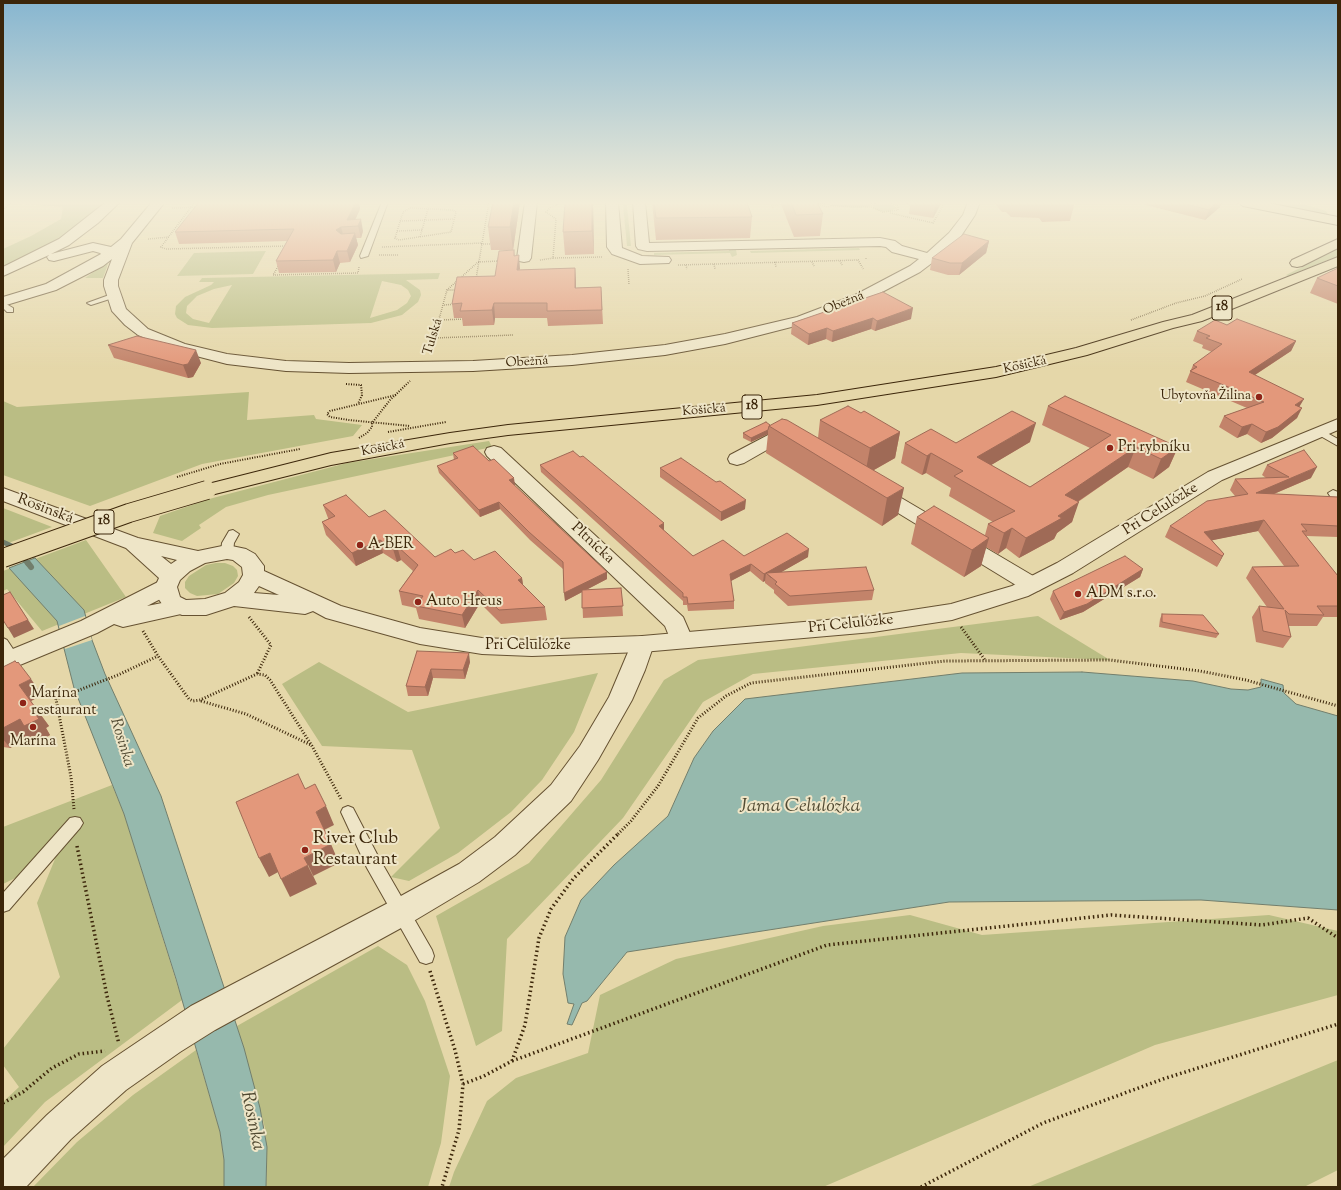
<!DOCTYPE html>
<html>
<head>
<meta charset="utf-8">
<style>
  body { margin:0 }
  #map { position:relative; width:1341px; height:1190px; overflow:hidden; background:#e5d7a9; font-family:"Sorts Mill Goudy",serif }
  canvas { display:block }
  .frame { position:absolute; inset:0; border:4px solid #3c260a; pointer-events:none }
</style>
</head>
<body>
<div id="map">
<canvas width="1341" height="1190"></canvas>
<div class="frame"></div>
</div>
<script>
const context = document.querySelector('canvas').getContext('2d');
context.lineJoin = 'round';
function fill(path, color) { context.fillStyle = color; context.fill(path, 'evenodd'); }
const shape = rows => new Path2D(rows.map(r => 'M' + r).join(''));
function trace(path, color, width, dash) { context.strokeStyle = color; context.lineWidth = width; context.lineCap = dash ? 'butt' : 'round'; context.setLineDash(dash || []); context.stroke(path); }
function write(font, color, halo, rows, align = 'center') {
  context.font = font + ' "Sorts Mill Goudy",serif'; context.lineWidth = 4; context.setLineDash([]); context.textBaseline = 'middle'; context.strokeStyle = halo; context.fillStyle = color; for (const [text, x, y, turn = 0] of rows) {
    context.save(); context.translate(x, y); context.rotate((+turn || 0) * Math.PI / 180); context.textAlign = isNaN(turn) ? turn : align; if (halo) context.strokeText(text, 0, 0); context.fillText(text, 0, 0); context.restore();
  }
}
fill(shape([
  [22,202,105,202,89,218,55,241,3,266,3,249,31,236,61,219,63,207,20,204],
  [829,202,874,202,868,207,854,208,833,206],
  [1256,202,1293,202,1311,206,1326,211,1330,217],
  [877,203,890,203,897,208,889,212,879,211,873,208,873,204],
  [623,205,627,205,631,246,627,246],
  [728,248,736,250,737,255,732,257,730,253,654,255,654,253,729,251],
  [859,248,860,250,751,253,750,251],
  [1338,249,1338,256,1288,276,1286,275],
  [266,251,253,274,177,276,194,253],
  [105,264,108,264,103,278,85,278],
  [440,273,438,279,406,280,420,290,421,295,418,302,402,315,371,323,212,328,188,325,177,318,175,314,176,306,185,297,211,285,214,282,199,282,202,278],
  [382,281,401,285,408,290,411,296,407,303,397,310,370,318],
  [232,285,209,323,193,319,186,313,187,306,197,296,214,289],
  [249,392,247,420,314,415,316,419,362,425,353,436,202,464,90,506,3,475,3,401,17,407],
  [489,441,492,447,268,495,226,507,199,525,201,528,182,541,153,533,160,516,209,499,347,463],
  [3,508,52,527,3,545],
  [86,540,126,597,42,631,7,589,3,591,3,571],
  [216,563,225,563,233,566,237,570,238,576,234,583,218,594,197,596,190,593,185,588,185,582,189,576,206,565],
  [1038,616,1110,660,961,653,753,674,703,702,623,818,507,939,502,1031,476,1046,436,916,529,863,601,780,664,680,698,660],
  [319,662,408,712,598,673,574,732,542,780,511,812,458,853,409,881,391,877,440,828,412,750,322,746,282,684],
  [112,785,124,814,182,1000,45,1102,3,1147,3,1102,19,1087,3,1065,3,1049,60,977,37,903,55,859,3,884,3,827],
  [910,915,982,935,1269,915,1338,931,1338,995,1155,1045,823,1187,449,1187,454,1172,487,1101,516,1078,588,1053,600,995,676,959,823,926],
  [378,946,407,965,425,1001,450,1076,441,1143,428,1187,266,1187,267,1164,265,1128,237,1026],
  [196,1050,220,1132,224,1160,224,1187,33,1187,77,1142,133,1095],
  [1338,1060,1338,1170,1304,1187,1028,1187]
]), '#babd84');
const water = shape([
  [35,558,84,610,92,640,105,674,161,796,244,1048,260,1108,267,1147,266,1187,224,1187,224,1160,220,1132,176,979,124,814,74,688,57,621,9,568,35,558],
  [1082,672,1193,681,1231,689,1248,690,1261,687,1261,679,1283,685,1284,693,1296,704,1338,716,1338,910,1201,900,949,902,627,952,587,1001,582,1003,572,1025,567,1024,574,1004,568,1003,563,974,565,937,581,900,614,865,668,816,694,758,713,731,745,699,962,673,1082,672]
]);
fill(water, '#96b9ad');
trace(water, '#727e6c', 1);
fill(shape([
  [85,616,92,640,65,649,59,626]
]), '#e5d7a9');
trace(shape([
  [3,542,16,548,28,564]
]), '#727e6c', 5);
trace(shape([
  [28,563,31,567]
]), '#727e6c', 6);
const service = shape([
  [382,202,388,202,368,256,361,258,360,256,382,202],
  [112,294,119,296,91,305,87,303,112,294],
  [3,302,13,308,13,312,7,312,3,308,3,302],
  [1320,429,1338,439,1338,446,1317,434,1315,432,1317,430,1320,429],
  [1333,490,1338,492,1338,503,1334,502,1328,493,1333,490],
  [233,530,239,534,234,543,233,552,231,555,223,555,221,552,222,543,229,531,233,530],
  [3,638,7,640,17,655,18,658,17,661,7,661,3,654,3,638],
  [348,806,353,808,379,858,432,950,434,956,432,962,426,964,420,962,367,868,341,812,343,808,348,806],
  [75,817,80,818,83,823,80,828,9,910,3,912,3,893,70,818,75,817]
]);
const minor = shape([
  [106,202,120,202,98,223,69,245,51,254,93,243,111,247,121,239,152,202,165,202,132,243,118,280,118,286,126,309,148,329,185,344,227,354,286,361,349,363,473,361,572,355,665,345,725,334,797,317,855,295,910,266,919,259,892,252,886,247,880,246,647,251,638,249,636,246,633,202,645,202,649,243,880,238,895,241,902,246,927,253,949,233,963,215,968,202,980,202,975,215,959,239,949,250,920,272,865,301,807,323,725,344,665,355,572,365,473,371,349,373,286,371,227,364,173,350,138,335,125,325,112,311,104,286,104,280,112,259,103,266,56,290,3,306,3,297,46,284,101,254,100,253,93,251,54,261,49,260,47,257,49,255,3,276,3,267,59,239,106,202],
  [525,202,537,202,531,258,529,261,524,262,519,261,517,258,525,202],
  [606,202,618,202,622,248,642,256,669,257,671,260,669,263,640,264,612,254,607,247,606,202],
  [776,433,783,433,801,438,804,442,801,446,795,447,779,443,744,463,737,465,730,463,728,459,730,455,770,434,776,433],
  [494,446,501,448,683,617,693,640,689,646,681,648,673,646,665,626,487,456,485,452,487,448,494,446],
  [874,484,881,486,1040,580,1043,585,1040,590,1032,592,1024,590,867,494,864,490,867,486,874,484],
  [166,580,174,582,177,587,174,592,147,606,182,599,190,602,193,607,190,612,123,627,114,624,97,633,3,672,3,653,81,621,158,582,166,580],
  [642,636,650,638,654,644,645,670,632,700,598,760,571,801,515,855,479,882,412,922,215,1030,180,1052,126,1090,71,1139,26,1187,3,1187,3,1159,47,1115,102,1066,191,1006,390,902,459,864,495,837,551,785,580,746,609,697,634,638,642,636]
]);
const tertiary = shape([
  [1338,419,1338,430,1222,480,1073,573,1028,596,952,620,873,632,642,652,532,656,482,654,420,644,326,618,313,611,305,614,234,606,206,615,182,615,164,607,156,595,155,587,159,578,126,548,3,501,3,488,138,538,198,551,227,545,246,549,255,554,264,566,264,571,341,606,420,628,482,638,532,640,642,636,873,616,951,604,1012,586,1057,563,1208,472,1338,419],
  [161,556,177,560,171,564,161,556],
  [227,559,233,560,242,567,243,575,239,582,225,593,205,599,186,600,180,597,177,587,180,580,190,571,205,563,227,559],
  [259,586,279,595,254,593,259,586]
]);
const primary = shape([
  [1237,202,1263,202,1338,217,1338,225,1243,206,1237,202],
  [1338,239,1338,248,1302,266,1297,267,1292,266,1290,263,1292,260,1338,239],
  [1338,257,1338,266,1202,321,1173,328,1087,355,996,377,817,405,508,435,450,443,331,465,207,496,200,494,197,490,200,486,331,453,450,433,508,425,817,395,996,367,1076,348,1163,322,1192,315,1338,257]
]);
trace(service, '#665232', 2);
trace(minor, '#665232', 2);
trace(tertiary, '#665232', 2);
trace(primary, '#3c260a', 2);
trace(shape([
  [195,202,161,247,166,249,286,246],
  [557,202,557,205,551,207,546,212,556,219,553,258,602,257],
  [878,202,872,204,871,207,883,212,898,210,898,206,887,202],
  [356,203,373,202],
  [816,204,827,203,832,205,828,207,820,205],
  [831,206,871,207],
  [172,208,197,207],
  [410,208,453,210,456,212,451,232,399,240,395,238,403,212,410,208],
  [773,208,772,206,783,204],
  [3,210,12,202],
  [890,213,933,223,945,202],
  [400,221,454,219],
  [397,231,422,230],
  [420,237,430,202],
  [148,239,169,237],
  [481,244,492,244],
  [382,247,482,243],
  [379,255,398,255],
  [866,258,866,260],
  [540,260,553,258],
  [840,261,842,265],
  [775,262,776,267],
  [812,262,814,266],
  [714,264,715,269],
  [279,265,273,275,358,273,359,267],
  [678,265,858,260,864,270],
  [686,265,687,269],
  [628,269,629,285],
  [476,279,489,202],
  [447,290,478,262,499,261],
  [444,305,455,304],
  [440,320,464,319],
  [1131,320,1176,303,1205,296,1242,279],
  [434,338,513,335],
  [430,352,447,290,456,290]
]), '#3c260a', 1.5, [0.5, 1.5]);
trace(shape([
  [346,384,361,385,362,395,358,404],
  [396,395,330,411,327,414,330,417,349,420,410,426],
  [388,432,446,422],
  [359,438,367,433,372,427,372,423,390,400,410,381],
  [177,477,220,464,300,449]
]), '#3c260a', 2, [1, 1.5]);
trace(shape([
  [249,617,271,645,257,674],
  [961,627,985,660],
  [143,631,158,656,189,699,193,701,200,700,257,674,265,675,270,680,312,746,341,799],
  [201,701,246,714,311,745],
  [74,809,71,777,56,699,118,675,158,656],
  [618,834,631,821,658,786,698,718,726,696,751,683,945,661,1110,660,1200,671,1246,680,1338,706]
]), '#3c260a', 3, [1, 2]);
trace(shape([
  [77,846,107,996,119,1044],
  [430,971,455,1050,463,1084,459,1130,442,1187],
  [512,1061,827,945,1111,915,1262,925,1308,918,1338,938],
  [463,1084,484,1076,512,1061,525,1025,539,938,551,909,573,879,619,833],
  [3,1103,23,1092,52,1068,79,1054,105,1051],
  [921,1187,1043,1123,1163,1079,1338,1024]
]), '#3c260a', 3.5, [1.5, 3]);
fill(service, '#eee5c7');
fill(minor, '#eee5c7');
fill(tertiary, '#eee5c7');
fill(primary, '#e5d7a9');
const primaryBridge = shape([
  [3,558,129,513,207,490]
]);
trace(primaryBridge, '#3c260a', 20, []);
trace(primaryBridge, '#e5d7a9', 18);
fill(shape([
  [356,202,359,202,360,209,355,220,363,231,361,238,356,238,358,245,350,262,340,263,336,272,279,273,276,261,287,241,179,244,175,232],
  [520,202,513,250,491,250,488,227],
  [565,202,593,202,594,254,565,255,563,232],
  [652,202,747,202,752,217,750,238,656,240],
  [780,202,817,202,823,214,820,236,794,237],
  [897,202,942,202,933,218,909,214,910,204],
  [993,202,1075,202,1070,221,1042,222,1039,218,1011,217,1006,212,1002,212],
  [1134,202,1222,202,1220,207,1205,220],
  [989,241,986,253,959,275,948,275,930,270,932,258],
  [514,250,515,256,520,270,575,268,576,288,601,287,603,324,548,326,547,318,495,318,494,325,463,326,462,318,454,318,452,304,495,276],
  [1338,268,1338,304,1310,293,1317,278],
  [883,292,911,319,875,331,871,329,832,342,826,339,808,345,791,334,792,323],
  [1227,325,1296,341,1291,351,1255,375,1300,407,1297,418,1272,438,1261,443,1247,434,1237,438,1219,427,1224,416,1247,408,1186,382,1193,365,1212,352,1202,348,1203,345,1193,341,1197,331],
  [108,345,201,363,193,377,188,378,114,358],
  [1048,406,1178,447,1169,467,1153,479,1128,467,1078,502,1072,522,1057,533,1054,539,1019,558,1006,548,998,554,986,547,981,566,964,577,911,544,917,517,985,535,988,524,993,522,949,496,951,488,926,473,922,475,901,463,905,443,1030,442,991,465,1030,487,1090,448,1042,425],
  [861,413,900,432,895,458,874,470,898,515,882,526,766,453,768,434,751,442,743,438,743,433,770,425,818,438,820,420],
  [453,453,515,485,514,485,607,572,607,579,586,590,621,588,623,616,583,618,582,592,565,601,563,569,530,540,500,509,480,517,439,473,437,466,454,460],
  [540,465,664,531,693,556,744,556,808,557,781,572,874,590,872,600,788,606,774,593,774,590,765,583,765,581,763,582,750,571,731,581,734,601,734,609,688,611,687,605,683,605,683,601,541,472],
  [1267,465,1311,478,1274,494,1338,497,1338,537,1306,536,1338,576,1338,617,1323,617,1317,626,1288,626,1291,637,1283,648,1256,642,1252,617,1259,606,1267,607,1246,578,1252,567,1284,566,1258,531,1212,540,1224,554,1217,567,1165,537,1170,526,1235,496,1230,490,1235,479,1266,478,1262,475],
  [660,468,745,509,721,521,660,477],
  [323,505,369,517,435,557,455,553,522,578,523,585,545,607,547,620,501,624,480,603,465,628,419,619,416,608,402,605,399,591,413,571,401,560,397,562,383,553,356,566,326,535,322,522,328,519,328,518],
  [1143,569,1140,577,1083,612,1060,620,1050,599,1053,591],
  [1162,614,1219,634,1216,638,1159,627,1160,619],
  [417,651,470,662,465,679,433,678,428,696,408,696,406,686],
  [3,667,42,695,31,701,49,726,46,728,50,735,37,743,32,736,10,748,3,747]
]), '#c3836a');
fill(shape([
  [356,202,359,202,360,209,352,227,347,220],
  [514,202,520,202,513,250,510,227],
  [592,202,593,202,594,254,592,231],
  [936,202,942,202,933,218],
  [1217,202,1222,202,1220,207,1205,220,1209,210],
  [361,219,363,231,361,238,358,226],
  [341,227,344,238,336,230],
  [355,233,358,245,350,262,347,251],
  [989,241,986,253,959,275,962,263],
  [337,251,340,263,336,272,333,260],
  [519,255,520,269,517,270],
  [575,268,576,282,576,303,575,288],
  [494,303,495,318,494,325,492,310],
  [913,308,911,319,875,331,877,321],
  [873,318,871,329,832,342,833,331],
  [827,328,826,339,808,345,809,334],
  [1296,341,1291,351,1244,382,1249,372],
  [196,350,201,363,193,377,188,378,183,365],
  [1304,399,1298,409,1295,405],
  [1302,408,1297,418,1272,438,1261,443,1266,432],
  [1036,423,1030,442,971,477,977,457],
  [1252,424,1247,434,1237,438,1242,427],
  [768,430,768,434,751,442,751,438],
  [900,432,895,458,865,475,870,448],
  [1136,447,1128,467,1058,515,1065,495],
  [1178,447,1169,467,1153,479,1161,459],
  [931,453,926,473,922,475,927,456],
  [1317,467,1311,478,1250,504,1256,493],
  [514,478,515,485,510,487,509,480],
  [904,488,898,515,882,526,887,498],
  [746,500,745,509,721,521,721,512],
  [499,502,500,509,480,517,479,510],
  [1079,502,1072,522,1057,533,1054,539,1019,558,1026,538],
  [1264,520,1258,531,1199,543,1204,532],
  [664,523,664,531,659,526],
  [1012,528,1006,548,998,554,1004,533],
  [989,538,981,566,964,577,972,550],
  [380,540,383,553,356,566,352,553],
  [397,546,401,560,397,562,393,549],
  [809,549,808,557,771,578,766,573],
  [1224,554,1218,565,1217,567,1222,556],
  [751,564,750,571,729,582,730,574],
  [1143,569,1140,577,1083,612,1060,620,1064,612],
  [607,572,607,579,565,601,564,593],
  [766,573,765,581,763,582,764,574],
  [522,578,524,592,518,580],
  [478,590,480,603,465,628,462,615],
  [10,592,34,629,14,638,8,628],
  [469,653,470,662,465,679,463,670],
  [431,669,433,678,428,696,425,687],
  [31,679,42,695,31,701,19,685],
  [37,710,49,726,46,728,50,735,37,743,32,736,10,748,3,739,3,728],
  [326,806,334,825,324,830,316,812],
  [331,844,339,863,313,876,304,858],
  [270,853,280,871,269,877,259,858],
  [308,865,317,884,290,897,281,879]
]), '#9f6a56');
const building = shape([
  [199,202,356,202,347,220,361,219,358,226,341,227,336,230,341,234,355,233,347,251,337,251,333,260,276,261,294,229,175,232,199,202],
  [493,202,514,202,510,227,488,227,493,202],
  [565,202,592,202,592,231,563,232,565,202],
  [654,202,747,202,752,217,656,218,654,202],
  [791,202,817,202,823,214,796,215,791,202],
  [1178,202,1217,202,1209,210,1178,202],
  [964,234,989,241,962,263,950,263,932,258,964,234],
  [514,250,514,256,519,255,517,270,575,268,575,288,601,287,602,310,547,311,547,303,494,303,492,310,460,311,462,303,452,304,457,277,495,276,499,251,514,250],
  [1338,268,1338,286,1317,278,1338,268],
  [883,292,913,308,877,321,873,318,833,331,827,328,809,334,792,323,883,292],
  [1237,319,1296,341,1249,372,1304,399,1295,405,1302,408,1278,427,1266,432,1252,424,1242,427,1224,416,1264,402,1190,371,1197,367,1193,365,1222,344,1206,338,1210,336,1197,331,1215,320,1227,325,1237,319],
  [137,336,196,350,188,364,183,365,108,345,137,336],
  [1065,396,1178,447,1161,459,1136,447,1065,495,1079,502,1058,516,1062,518,1026,538,1012,528,1004,533,988,524,1015,511,954,476,963,471,931,453,927,456,905,443,931,429,956,443,1012,411,1036,423,977,457,1030,487,1111,435,1048,406,1065,396],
  [848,406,861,413,864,411,900,432,870,448,820,420,848,406],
  [782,419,787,420,904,488,887,498,769,426,782,419],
  [766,422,770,425,769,426,768,430,751,438,743,433,766,422],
  [473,446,489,461,494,459,514,478,509,480,607,572,564,593,563,562,529,532,499,502,479,510,437,466,458,458,453,453,473,446],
  [1304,450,1317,467,1256,493,1338,497,1338,526,1301,524,1307,531,1302,531,1338,576,1338,606,1317,606,1324,615,1289,614,1285,610,1291,637,1263,631,1259,606,1284,609,1252,567,1299,566,1264,520,1204,532,1224,554,1222,556,1170,526,1207,501,1248,494,1235,479,1289,477,1267,465,1304,450],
  [573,451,580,457,583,456,664,523,659,526,693,556,723,540,744,556,787,533,809,549,764,574,751,564,730,574,734,601,688,604,687,597,683,597,683,593,540,465,573,451],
  [681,458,716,482,720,481,746,500,721,512,660,468,681,458],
  [346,495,369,517,385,510,435,557,451,549,455,553,463,550,474,560,495,551,522,578,518,580,545,607,499,610,478,590,462,615,416,606,423,596,399,591,418,565,397,546,393,549,380,540,352,553,322,522,335,516,323,505,346,495],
  [934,506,989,538,972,550,917,517,934,506],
  [1125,556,1143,569,1087,604,1064,612,1053,591,1125,556],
  [866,567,874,590,790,596,775,584,777,582,766,573,866,567],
  [621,588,623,606,582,608,582,590,621,588],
  [10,592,28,620,8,628,3,620,3,595,10,592],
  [1162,614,1203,615,1219,634,1162,622,1162,614],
  [417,651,469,653,463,670,431,669,425,687,406,686,417,651],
  [15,661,17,663,18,662,31,679,19,685,37,710,34,712,39,719,24,726,20,719,3,728,3,667,15,661],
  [298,774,305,789,315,784,326,806,316,812,331,844,304,858,308,865,281,879,270,853,259,858,236,802,298,774]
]);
fill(building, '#e3987b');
trace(building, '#9f6a56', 1);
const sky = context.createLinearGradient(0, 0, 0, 369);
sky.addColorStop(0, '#87b6d0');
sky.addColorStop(0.55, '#f3edd8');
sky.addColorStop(1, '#f3edd800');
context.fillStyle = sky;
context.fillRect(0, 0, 1341, 369);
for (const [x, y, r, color] of [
  [1259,397,4,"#8f2418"],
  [1110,448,4,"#8f2418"],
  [360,545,4,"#8f2418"],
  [1078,594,4,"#8f2418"],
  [418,602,4,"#8f2418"],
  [23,703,4,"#8f2418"],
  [33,727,4,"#8f2418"],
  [305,850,4,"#8f2418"]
]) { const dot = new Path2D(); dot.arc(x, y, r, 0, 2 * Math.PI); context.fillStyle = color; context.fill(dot); trace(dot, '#eee5c7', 1.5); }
write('13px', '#3c260a', '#eee5c7', [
  ["Obežná",844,304,-22],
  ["Tulská",434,337,-73],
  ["Obežná",527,363,-3],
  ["Košická",1025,366,-12],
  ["Košická",704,411,-5],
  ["Košická",383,449,-11]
]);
write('13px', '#3c260a', '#eee5c7', [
  ["Ubytovňa Žilina",1251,397]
], 'right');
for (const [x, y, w] of [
  [1222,308,20],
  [752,407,20],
  [104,522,20]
]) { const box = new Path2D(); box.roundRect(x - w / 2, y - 12, w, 24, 3); context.fillStyle = '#eee5c7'; context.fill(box); trace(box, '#3c260a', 1); }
write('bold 14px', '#3c260a', null, [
  ["18",1222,308],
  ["18",752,407],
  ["18",104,522]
]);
write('15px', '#3c260a', '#eee5c7', [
  ["Pri rybníku",1118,448],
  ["A-BER",368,545],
  ["ADM s.r.o.",1086,594],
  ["Auto Hreus",426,602],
  ["Marína",31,694],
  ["restaurant",31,711],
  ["Marína",33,742,"center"]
], 'left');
write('15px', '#3c260a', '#eee5c7', [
  ["Rosinská",45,510,21],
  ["Pri Celulózke",1161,510,-32],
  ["Pltnícka",592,544,43],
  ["Pri Celulózke",851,625,-6],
  ["Pri Celulózke",528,646]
]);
write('italic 16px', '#524b33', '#eee5c7', [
  ["Rosinka",121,743,73]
]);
write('18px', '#3c260a', '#eee5c7', [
  ["River Club",313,840],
  ["Restaurant",313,861]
], 'left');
write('italic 19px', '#524b33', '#eee5c7', [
  ["Jama Celulózka",800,808],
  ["Rosinka",251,1121,78]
]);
</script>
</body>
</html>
